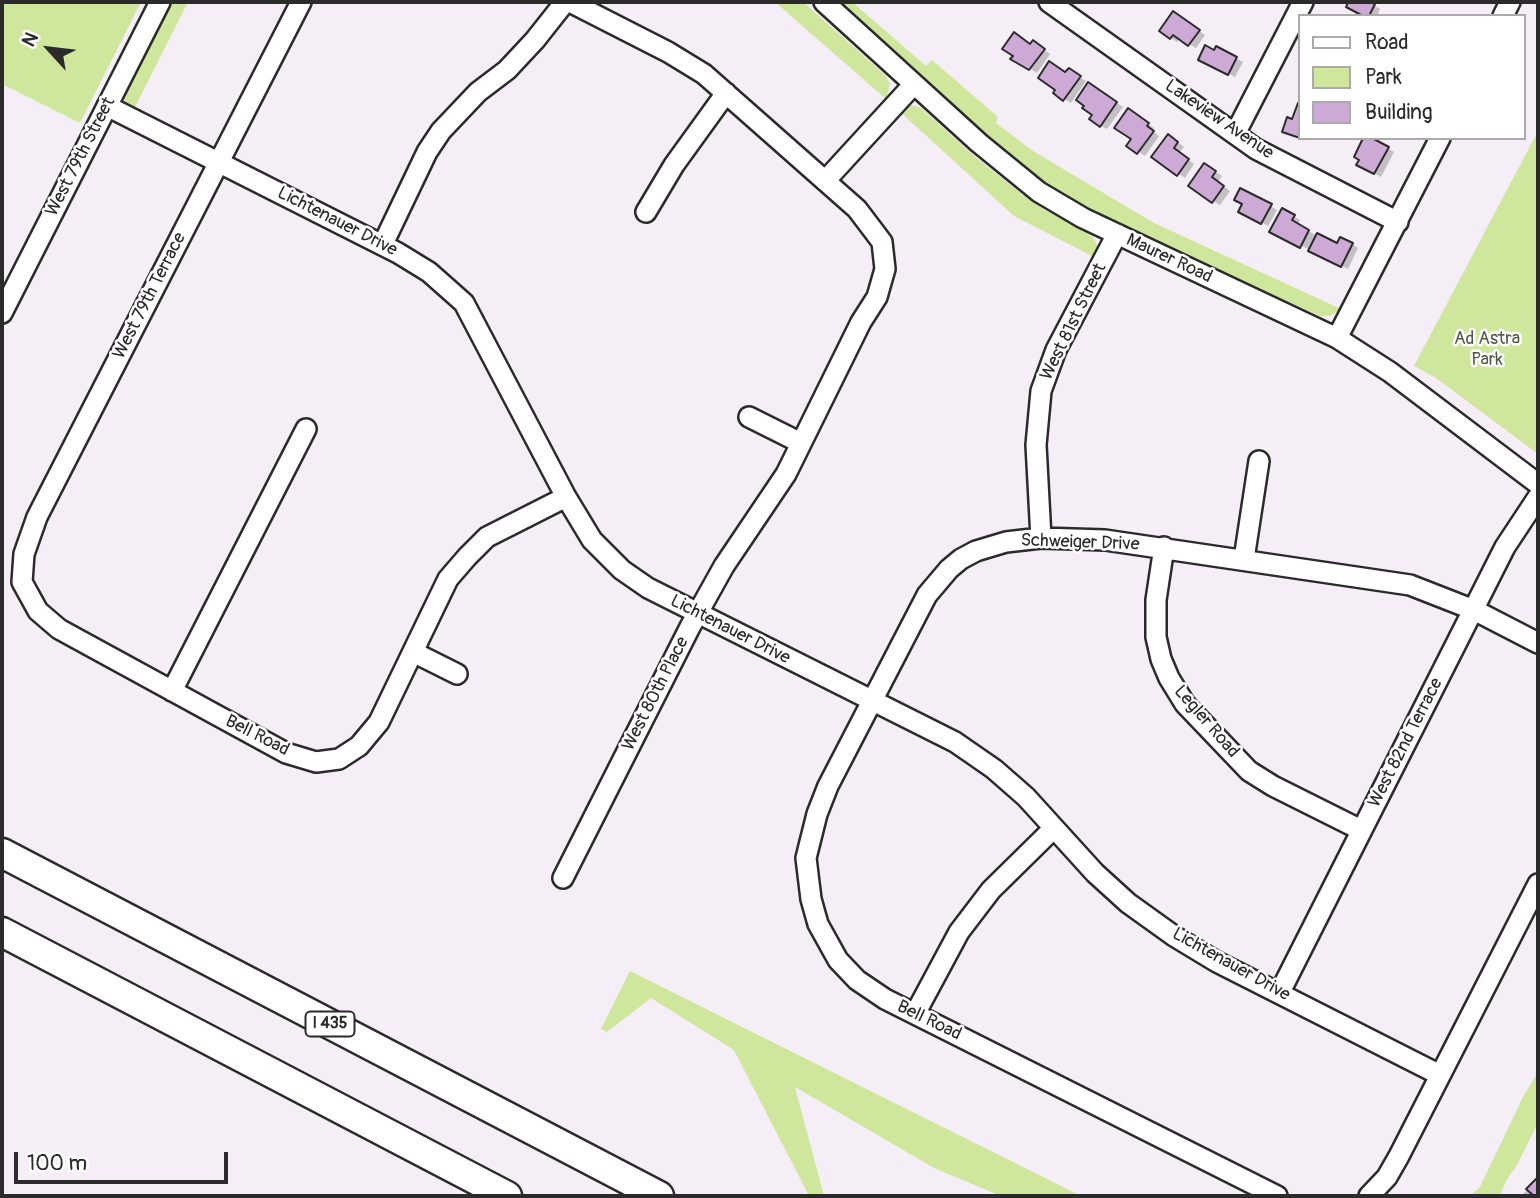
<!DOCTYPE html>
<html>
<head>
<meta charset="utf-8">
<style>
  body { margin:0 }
  #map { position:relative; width:1540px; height:1198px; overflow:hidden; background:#f5eef7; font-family:Pangolin,sans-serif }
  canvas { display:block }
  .frame { position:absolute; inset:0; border:4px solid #2b2b2b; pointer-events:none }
  .legend { position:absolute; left:1298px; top:14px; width:228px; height:126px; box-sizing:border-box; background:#fff; border:2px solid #aaa; margin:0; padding:9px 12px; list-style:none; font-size:21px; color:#2b2b2b }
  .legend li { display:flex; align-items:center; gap:14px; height:35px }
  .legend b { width:35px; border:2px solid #aaa }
  .north { position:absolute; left:14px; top:14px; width:70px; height:70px; -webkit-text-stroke:5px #fff; paint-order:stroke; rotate:297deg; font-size:19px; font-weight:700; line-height:28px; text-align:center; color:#2b2b2b }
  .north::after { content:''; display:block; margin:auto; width:24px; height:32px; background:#2b2b2b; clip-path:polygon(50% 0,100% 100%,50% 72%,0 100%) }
  .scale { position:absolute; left:14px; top:1152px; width:214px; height:32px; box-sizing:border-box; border:4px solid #2b2b2b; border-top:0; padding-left:9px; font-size:21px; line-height:24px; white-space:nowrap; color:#2b2b2b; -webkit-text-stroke:5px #fff; paint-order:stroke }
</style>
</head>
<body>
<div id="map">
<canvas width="1540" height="1198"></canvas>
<div class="frame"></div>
<ul class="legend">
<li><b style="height:9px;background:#fff"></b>Road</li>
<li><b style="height:19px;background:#cee79d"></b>Park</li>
<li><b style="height:19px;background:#ccaad5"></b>Building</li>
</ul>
<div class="north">N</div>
<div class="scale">100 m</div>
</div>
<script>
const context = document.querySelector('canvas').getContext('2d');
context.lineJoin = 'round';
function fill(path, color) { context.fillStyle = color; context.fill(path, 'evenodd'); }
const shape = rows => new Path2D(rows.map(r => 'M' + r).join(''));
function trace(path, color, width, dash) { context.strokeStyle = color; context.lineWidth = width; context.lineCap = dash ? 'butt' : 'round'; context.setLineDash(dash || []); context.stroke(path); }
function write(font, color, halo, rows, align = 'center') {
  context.font = font + ' Pangolin,sans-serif'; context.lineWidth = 5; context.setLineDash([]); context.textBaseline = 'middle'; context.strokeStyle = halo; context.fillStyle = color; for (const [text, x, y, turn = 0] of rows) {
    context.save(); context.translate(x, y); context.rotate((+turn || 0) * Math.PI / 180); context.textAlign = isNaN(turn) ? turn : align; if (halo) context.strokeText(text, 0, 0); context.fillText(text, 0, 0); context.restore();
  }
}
fill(shape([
  [2,2,141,2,80,123,2,84],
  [170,2,188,2,133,111,124,102,125,93],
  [775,2,803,2,837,32,886,76,890,84,886,99],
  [837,2,852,2,926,66,932,60,998,117,996,123,1033,151,1154,223,1341,309,1330,316,1320,316,1168,248,1098,213,1042,181,995,144],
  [908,104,921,108,974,156,1023,195,1045,210,1092,236,1099,248,1096,258,1014,216,898,110],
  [1538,131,1538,454,1436,378,1414,366],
  [630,971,1081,1196,1001,1196,934,1168,795,1087,824,1196,809,1196,734,1050,651,998,607,1032,601,1029],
  [1538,1072,1538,1123,1517,1165,1506,1181,1500,1196,1470,1196,1480,1187,1523,1097]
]), '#cee79d');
fill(shape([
  [1350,2,1377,2,1375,6,1380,9,1377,16,1366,16,1348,6],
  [1180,17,1205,35,1196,48,1180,38,1177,42,1171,38],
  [1031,45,1039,46,1050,54,1037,73,1013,59],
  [1216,48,1243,62,1235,77,1200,59,1214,52],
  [1066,74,1075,74,1086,81,1071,103,1055,93],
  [1095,88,1123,107,1107,129,1101,126,1087,105],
  [1135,114,1154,128,1152,131,1159,136,1145,156,1129,145,1133,139],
  [1369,138,1394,152,1381,177,1358,164],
  [1175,140,1184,147,1179,153,1194,164,1185,178,1154,157],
  [1211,169,1222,176,1218,182,1230,191,1220,205,1213,201],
  [1241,190,1277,210,1268,226,1240,211,1244,203],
  [1282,210,1300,220,1298,225,1317,236,1338,245,1352,244,1358,248,1348,269,1272,231],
  [1538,1179,1538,1196,1521,1196]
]), '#0003');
const building = shape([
  [1348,2,1370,2,1375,4,1369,16,1363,16,1346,7,1348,2],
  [1173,11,1200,30,1188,46,1173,35,1170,39,1159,31,1173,11],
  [1014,32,1030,44,1033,40,1045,49,1029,70,1010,59,1013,56,1002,49,1014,32],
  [1205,45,1214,50,1216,46,1237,57,1228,75,1198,60,1205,45],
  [1049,61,1065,72,1069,68,1081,76,1063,101,1053,93,1055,90,1038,78,1049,61],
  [1088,82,1117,102,1100,127,1089,119,1092,115,1082,108,1084,106,1076,100,1088,82],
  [1298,103,1300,104,1300,138,1282,132,1287,117,1292,119,1298,103],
  [1128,108,1149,123,1147,126,1154,131,1137,154,1126,146,1131,139,1114,128,1128,108],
  [1168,134,1178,142,1174,148,1189,159,1177,176,1151,157,1168,134],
  [1363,138,1372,138,1389,147,1374,174,1356,165,1359,160,1354,157,1363,138],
  [1204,163,1216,171,1212,177,1224,186,1212,203,1188,186,1204,163],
  [1240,188,1272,204,1261,224,1238,212,1242,204,1234,200,1240,188],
  [1282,208,1295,215,1292,220,1309,230,1300,248,1269,232,1282,208],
  [1317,233,1337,243,1340,237,1353,243,1341,267,1308,251,1317,233],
  [1538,1177,1538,1196,1534,1196,1526,1189,1538,1177]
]);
fill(building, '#ccaad5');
trace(building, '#2b2b2b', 2);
const minor = shape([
  [301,2,37,517,24,554,22,582,38,611,59,629,286,753,316,762,339,759,359,746,379,722,448,579,467,557,487,537,566,497],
  [824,2,979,143,1039,192,1083,218,1337,338,1390,372,1538,484],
  [1049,2,1256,149,1398,222],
  [1503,16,1510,2],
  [107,106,398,253,429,272,464,303,566,497,592,540,622,570,648,588,955,742,994,769,1026,797,1095,873,1128,903,1174,936,1217,962,1440,1075],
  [1235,134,1303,2],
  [825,181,914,84],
  [646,212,674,165,726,93],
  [383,244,427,152,441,131,478,92,507,70,535,40,565,2],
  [2,313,160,2],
  [1337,338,1440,138],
  [749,417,801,443],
  [1041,538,1036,445,1041,391,1056,350,1117,234],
  [1164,547,1156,600,1156,637,1161,659,1169,678,1185,704,1249,771,1273,786,1361,830],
  [1244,559,1259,461],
  [413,652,457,674],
  [172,691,306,429],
  [563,878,690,627,724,566,786,474,861,322,877,297,885,269,882,242,857,209,704,74,668,52,570,2],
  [1280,992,1505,547,1538,497],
  [915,1014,959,932,991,890,1054,828],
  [1277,1196,885,999,857,980,838,960,818,924,811,899,806,858,817,814,828,786,927,595,949,569,961,559,976,551,1006,542,1041,538,1105,540,1410,585,1474,610,1538,643],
  [1369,1196,1387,1177,1399,1156,1538,884]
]);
const highway = shape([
  [2,853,659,1196],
  [2,932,507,1196]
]);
trace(minor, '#2b2b2b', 24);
trace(highway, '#2b2b2b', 33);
trace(minor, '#fff', 19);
trace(highway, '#fff', 28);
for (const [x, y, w] of [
  [330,1024,49]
]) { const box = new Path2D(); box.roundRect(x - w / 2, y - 12.5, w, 25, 5); context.fillStyle = '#fff'; context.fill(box); trace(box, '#2b2b2b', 2); }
write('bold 16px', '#2b2b2b', null, [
  ["I 435",330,1024]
]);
write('18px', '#2b2b2b', '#fff', [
  ["Lakeview Avenue",1219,120,34],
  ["West 79th Street",81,157,-63],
  ["Lichtenauer Drive",337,222,27],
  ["Maurer Road",1169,259,25],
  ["West 79th Terrace",150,296,-63],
  ["West 81st Street",1074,322,-64],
  ["Schweiger Drive",1080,543,2],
  ["Lichtenauer Drive",730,630,27],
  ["West 80th Place",656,694,-63],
  ["Legler Road",1206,722,49],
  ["Bell Road",257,736,27],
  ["West 82nd Terrace",1406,743,-63],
  ["Lichtenauer Drive",1231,965,29],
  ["Bell Road",929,1021,26]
]);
write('18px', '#545a48', '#fff', [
  ["Ad Astra",1487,339],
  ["Park",1487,360]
]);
</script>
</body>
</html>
